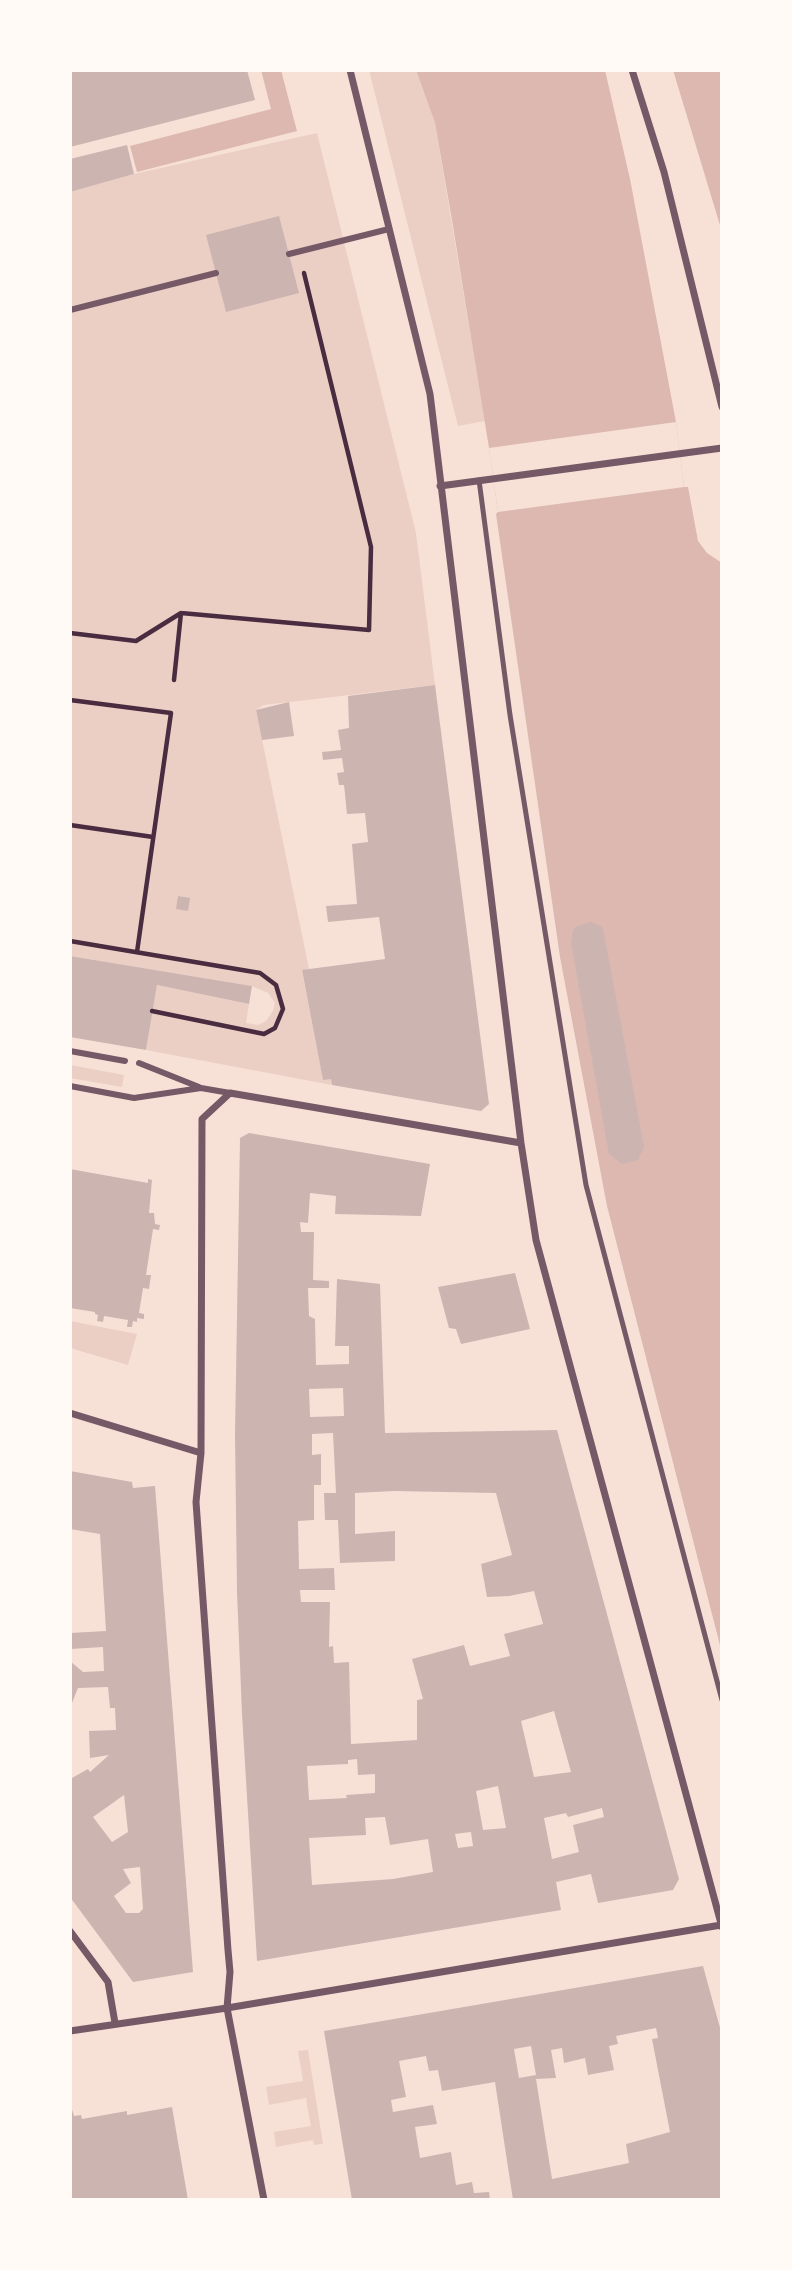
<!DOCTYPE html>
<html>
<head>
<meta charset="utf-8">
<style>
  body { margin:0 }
  #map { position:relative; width:792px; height:2270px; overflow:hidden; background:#f7e1d7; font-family:"DM Sans",sans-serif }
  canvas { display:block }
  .frame { position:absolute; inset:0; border:72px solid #fffaf5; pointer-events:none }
</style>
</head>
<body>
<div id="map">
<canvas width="792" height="2270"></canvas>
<div class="frame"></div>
</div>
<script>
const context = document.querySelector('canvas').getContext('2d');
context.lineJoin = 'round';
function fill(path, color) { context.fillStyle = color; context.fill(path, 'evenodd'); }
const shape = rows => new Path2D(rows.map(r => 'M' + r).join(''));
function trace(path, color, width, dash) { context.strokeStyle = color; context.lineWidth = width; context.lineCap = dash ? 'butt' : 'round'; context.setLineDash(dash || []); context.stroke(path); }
fill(shape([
  [369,70,416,70,435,123,485,421,458,426],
  [317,133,416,533,435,685,264,705,256,710,309,969,302,971,323,1079,331,1079,332,1085,146,1050,157,985,249,1004,246,1023,258,1025,266,1021,273,1011,275,1003,268,993,252,986,70,956,70,192,134,174],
  [70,1065,124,1075,122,1087,70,1078],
  [70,1321,137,1334,128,1365,70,1348],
  [308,2050,323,2144,314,2145,313,2140,276,2147,274,2132,311,2126,308,2111,306,2098,269,2105,266,2087,303,2081,298,2051]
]), '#ebcfc5');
fill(shape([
  [261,70,281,70,297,131,137,172,130,146,271,109],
  [416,70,605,70,630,179,676,422,684,487,688,487,698,541,707,553,722,563,722,1653,607,1206,560,957,496,514,498,512,489,448,452,220,435,123],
  [673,70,722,70,722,231,719,222]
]), '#dcb8b0');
fill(shape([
  [676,422,684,487,498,512,489,448]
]), '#f7e1d7');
fill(shape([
  [70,70,247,70,255,100,70,147],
  [127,145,134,174,70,192,70,159],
  [279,216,299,293,226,312,206,235],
  [435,685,489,1104,481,1111,332,1085,331,1079,323,1080,302,970,385,959,379,917,328,922,326,906,357,904,352,844,368,842,365,813,347,814,344,785,339,785,337,773,344,772,342,758,323,760,322,752,341,750,338,730,349,728,348,696],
  [289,702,294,736,262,740,256,710],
  [178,896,190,898,188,911,176,909],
  [591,922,602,927,604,934,644,1147,638,1160,622,1164,609,1154,571,943,573,930,577,926],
  [70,956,252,986,249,1004,157,985,146,1050,70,1037],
  [249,1133,430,1164,421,1216,335,1214,336,1196,310,1193,308,1223,300,1222,301,1232,314,1232,313,1280,329,1281,329,1288,308,1288,309,1316,315,1319,316,1365,349,1364,349,1346,335,1346,337,1279,380,1284,385,1433,557,1430,679,1879,673,1890,598,1903,591,1874,556,1882,561,1910,257,1961,242,1714,237,1592,235,1434,240,1138],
  [343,1388,344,1416,310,1417,309,1389],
  [333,1433,336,1493,324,1493,325,1520,338,1520,340,1563,395,1561,395,1531,355,1534,355,1493,394,1491,496,1493,512,1555,481,1564,487,1597,509,1596,534,1591,543,1624,504,1634,510,1656,470,1666,464,1645,412,1659,423,1699,417,1700,417,1740,351,1744,349,1662,334,1663,333,1646,329,1647,330,1602,301,1602,300,1590,335,1590,334,1568,299,1569,298,1521,314,1520,314,1485,321,1485,321,1454,312,1455,312,1434],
  [554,1711,571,1772,534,1777,521,1721],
  [357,1759,358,1775,375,1774,375,1793,346,1795,347,1798,309,1800,307,1766,348,1764,348,1760],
  [498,1786,506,1828,483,1830,476,1791],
  [602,1808,604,1817,573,1825,579,1852,552,1859,544,1818,566,1813,568,1817],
  [385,1817,390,1845,428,1839,433,1872,393,1879,312,1885,309,1838,366,1835,365,1818],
  [471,1832,473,1846,458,1848,455,1834],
  [70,1169,148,1183,148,1179,152,1180,149,1213,154,1213,155,1224,160,1225,159,1230,153,1229,146,1275,151,1275,149,1289,143,1288,139,1313,144,1314,144,1319,137,1318,137,1322,133,1321,132,1327,127,1327,128,1320,104,1316,103,1322,97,1321,98,1315,95,1314,95,1312,70,1308],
  [515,1273,530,1329,461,1344,456,1329,449,1328,438,1287],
  [70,1471,132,1482,133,1488,155,1486,193,1972,133,1982,70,1897,70,1779,88,1769,90,1772,109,1755,90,1758,89,1731,116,1730,115,1708,110,1708,108,1687,78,1688,70,1708,70,1661,83,1672,104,1671,103,1647,70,1649,70,1633,106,1631,100,1534,70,1529],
  [124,1795,128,1832,112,1842,93,1817],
  [140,1867,143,1909,139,1913,126,1913,114,1896,131,1883,123,1869],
  [703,1966,722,2035,722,2200,513,2200,495,2082,442,2091,438,2070,429,2071,426,2056,399,2061,406,2097,391,2100,393,2112,433,2105,437,2124,415,2127,420,2158,451,2152,456,2185,472,2182,474,2193,489,2192,490,2200,352,2200,324,2031],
  [656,2028,658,2038,652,2039,670,2132,626,2144,629,2163,552,2179,536,2079,556,2078,551,2050,562,2048,564,2063,585,2058,588,2075,614,2070,609,2046,618,2044,616,2036],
  [531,2046,536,2075,519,2078,514,2049],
  [70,2103,74,2116,81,2115,82,2119,127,2111,127,2115,172,2107,188,2200,70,2200]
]), '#ccb4b1');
trace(shape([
  [70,633,136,641,181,613,369,630,371,547,304,273],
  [174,680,181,613],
  [70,700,171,713,137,952],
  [70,825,153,837],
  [70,941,260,973,276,985,283,1009,275,1028,264,1034,152,1011]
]), '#4a2c40', 4.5);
trace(shape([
  [479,480,510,715,586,1185,722,1700]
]), '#755966', 5);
trace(shape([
  [289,254,389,229],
  [70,310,216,273],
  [70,1051,125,1061],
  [139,1063,199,1087],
  [70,1086,134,1098,201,1088,230,1093]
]), '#755966', 6);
trace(shape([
  [350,70,430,394,521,1143,536,1240,722,1927],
  [632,70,664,172,722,407],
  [440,486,722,448],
  [70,1413,201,1453],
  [70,1931,108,1982,115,2023],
  [70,2031,227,2008,721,1925],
  [264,2200,227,2008,230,1972,228,1950,196,1502,201,1453,202,1119,230,1093,521,1143]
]), '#755966', 7);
</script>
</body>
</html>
